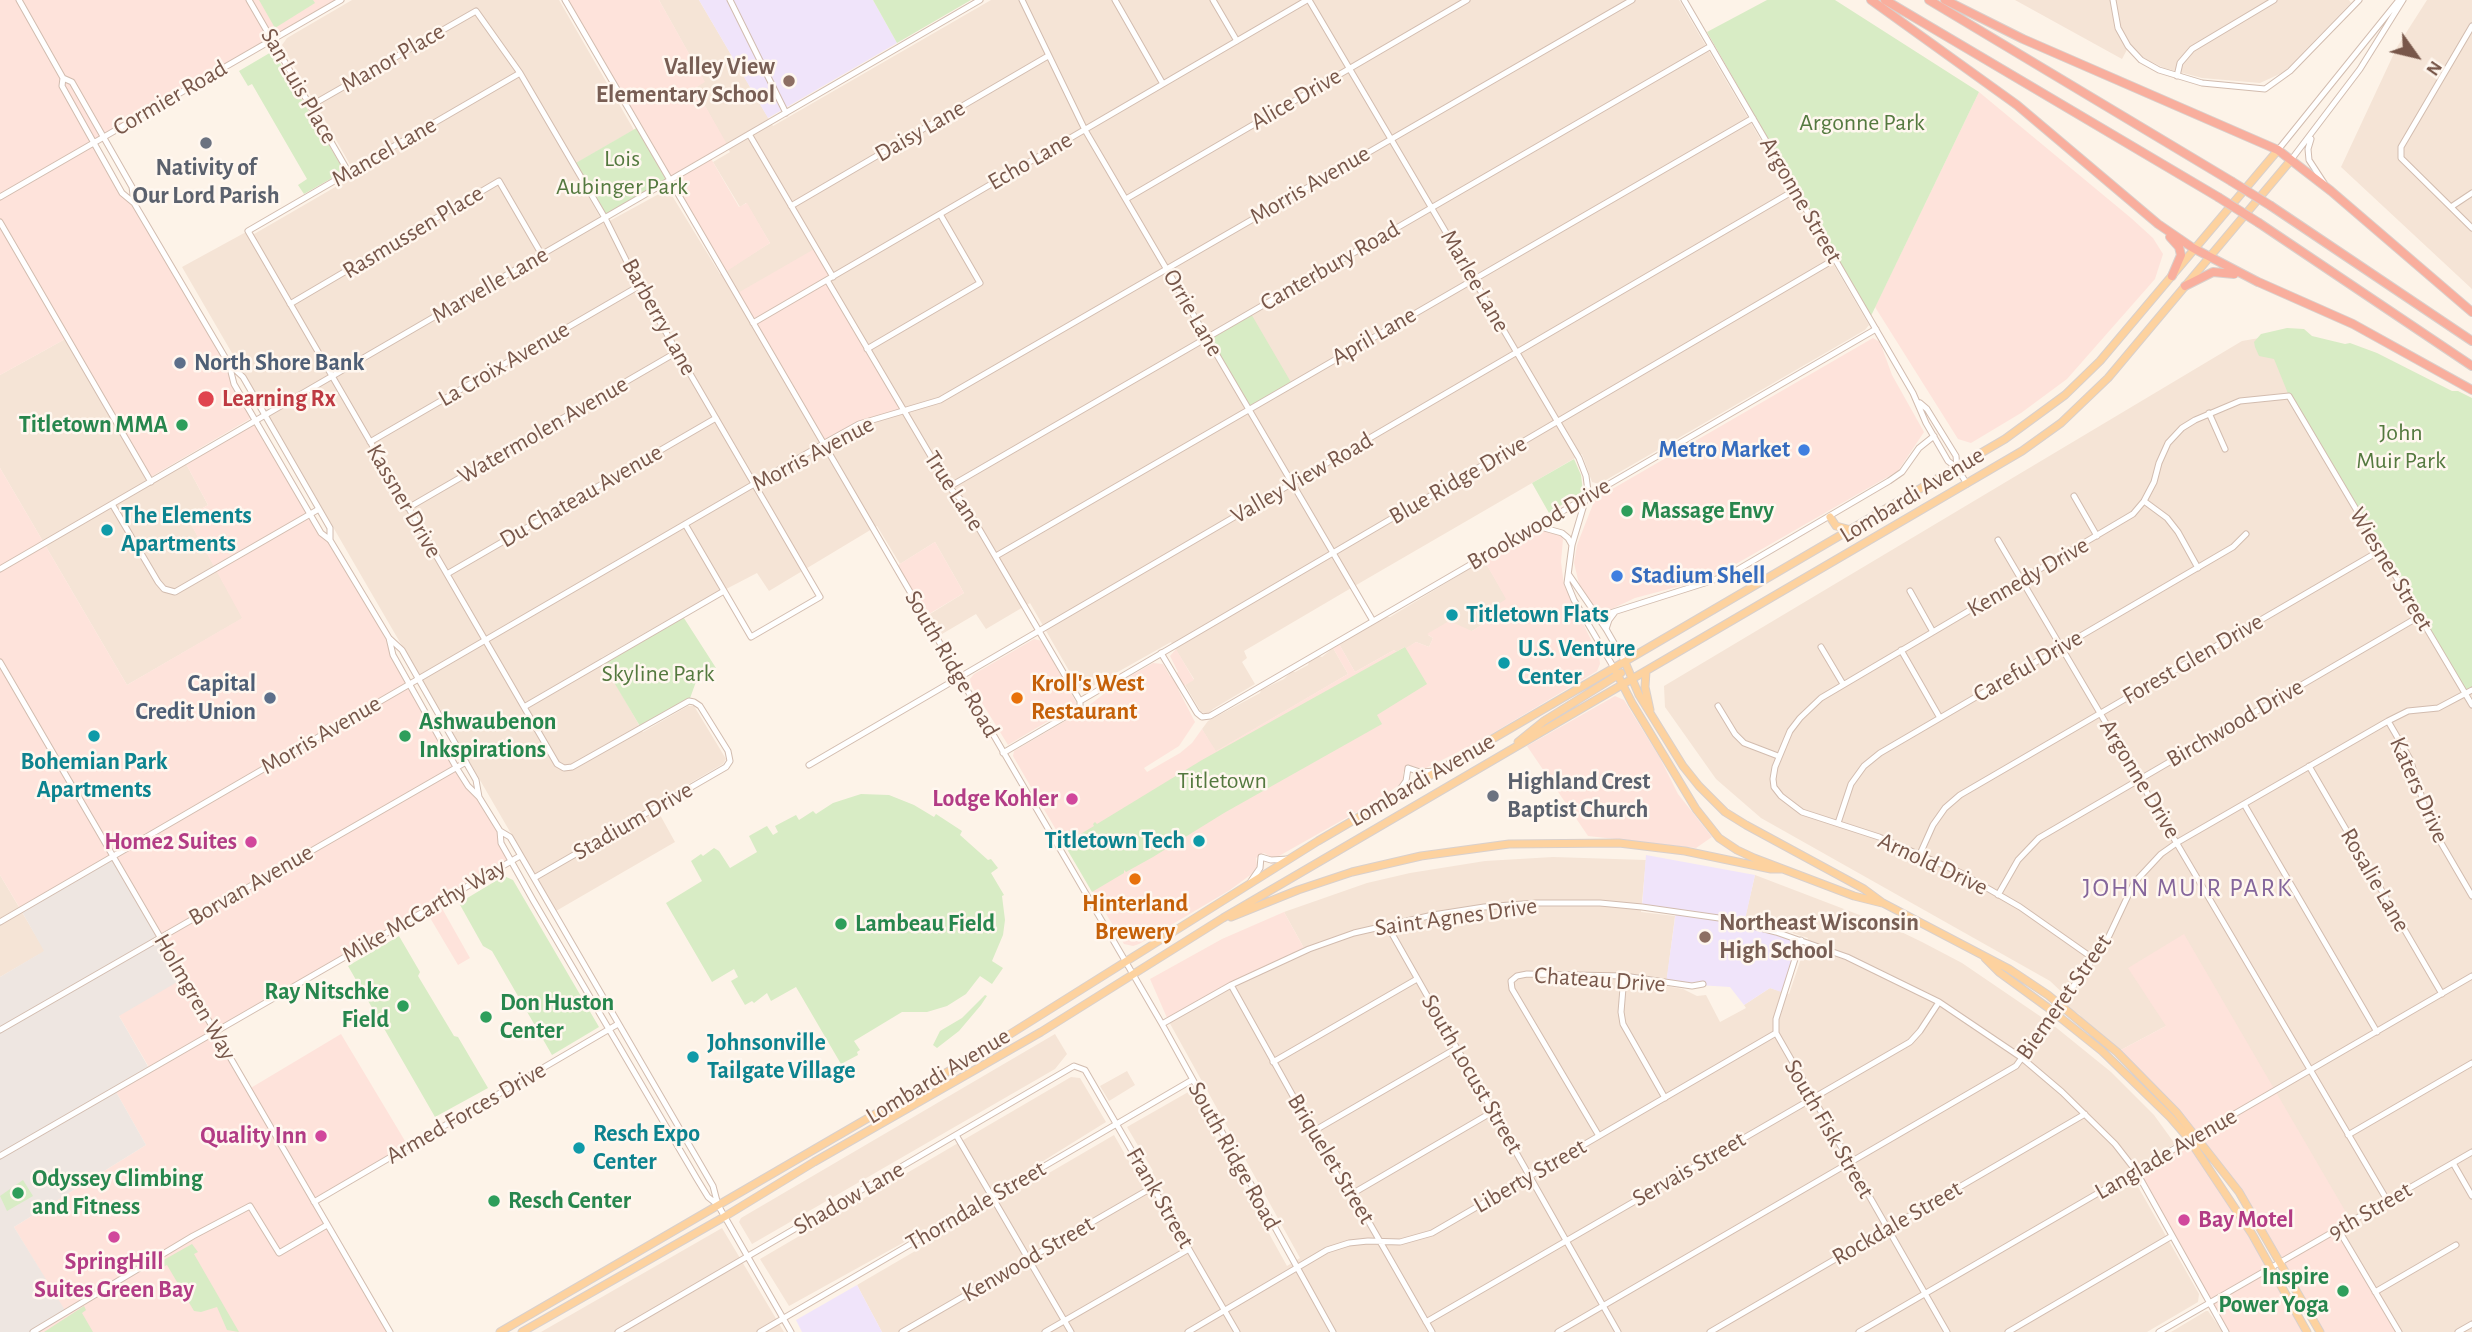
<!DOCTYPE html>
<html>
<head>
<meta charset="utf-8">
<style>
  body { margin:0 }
  #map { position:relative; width:2472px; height:1332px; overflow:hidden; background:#fdf3e8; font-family:"Alegreya Sans",sans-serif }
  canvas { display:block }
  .north { position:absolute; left:2381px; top:21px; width:70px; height:70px; -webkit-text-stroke:5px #fff7ef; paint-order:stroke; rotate:124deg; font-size:19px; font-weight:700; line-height:28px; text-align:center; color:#78574a }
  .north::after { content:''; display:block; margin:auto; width:24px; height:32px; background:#78574a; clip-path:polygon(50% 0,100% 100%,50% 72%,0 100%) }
</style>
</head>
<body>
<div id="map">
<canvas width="2472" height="1332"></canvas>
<div class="north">N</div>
</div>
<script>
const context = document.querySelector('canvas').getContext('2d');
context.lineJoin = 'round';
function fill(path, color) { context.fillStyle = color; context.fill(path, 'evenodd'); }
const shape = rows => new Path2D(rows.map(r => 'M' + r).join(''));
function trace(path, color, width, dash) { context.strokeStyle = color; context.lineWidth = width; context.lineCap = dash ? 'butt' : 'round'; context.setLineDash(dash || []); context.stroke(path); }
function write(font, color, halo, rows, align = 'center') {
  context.font = font + ' "Alegreya Sans",sans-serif'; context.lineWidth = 5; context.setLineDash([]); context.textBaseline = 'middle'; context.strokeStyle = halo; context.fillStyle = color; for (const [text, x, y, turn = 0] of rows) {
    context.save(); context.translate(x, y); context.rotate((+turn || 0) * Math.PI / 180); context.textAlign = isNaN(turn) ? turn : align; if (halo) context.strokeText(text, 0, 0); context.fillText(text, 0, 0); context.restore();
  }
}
fill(shape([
  [352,0,559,0,634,130,571,166,604,224,668,189,720,274,770,243,746,203,740,207,713,162,730,152,695,88,704,81,659,0,699,0,773,126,991,0,1679,0,1869,325,1865,330,1599,484,1592,482,1582,454,1358,584,1244,651,1247,658,1242,662,1255,684,1213,709,1208,714,1201,712,1185,685,1194,679,1171,642,1084,691,1079,688,1030,603,986,629,976,614,942,634,930,614,964,593,935,542,900,564,877,526,769,591,757,573,680,613,601,658,643,732,688,706,694,706,726,759,723,764,654,804,675,842,556,911,182,267,246,232,249,237,356,175,282,45,287,38],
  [2015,0,2349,0,2351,3,2284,72,2260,83,2202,78,2164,68,2144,58,2130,44,2122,59],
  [2427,0,2472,0,2472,289,2341,167,2397,47],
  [2265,337,2472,690,2472,1332,2399,1332,2166,1026,2117,1052,2091,1030,2079,1014,2061,1005,2067,997,2050,981,1761,818,1716,779,1665,707,1664,686,2242,341],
  [67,338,151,481,185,462,208,505,187,517,243,618,127,685,0,468,0,375],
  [1484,560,1507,599,1495,617,1472,631,1428,635,1433,638,1429,647,1416,642,1406,649,1405,647,1396,652,1394,650,1355,672,1339,644,1386,617,1390,617],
  [1333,648,1348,674,1215,752,1202,729,1208,721,1260,693,1261,690,1284,679,1292,671,1295,672,1308,665,1309,662,1319,656,1322,657],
  [1553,857,1646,860,1641,912,1675,916,1666,986,1683,989,1697,996,1706,995,1720,1022,1746,1008,1744,1005,1770,988,1789,994,1808,938,1745,918,1755,875,1891,927,1922,942,1962,963,2053,1025,2111,1072,2154,1115,2175,1144,2129,1171,2199,1294,2198,1302,2147,1332,882,1332,857,1285,1114,1135,1143,1186,1153,1171,1127,1127,1190,1091,1287,1266,1300,1258,1168,1020,1305,950,1284,912,1367,883,1410,873,1485,861],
  [0,875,45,951,0,977],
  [1055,1034,1067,1054,1055,1069,752,1244,739,1222,741,1218],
  [1127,1071,1135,1085,1109,1101,1100,1086],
  [1071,1077,1080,1078,1106,1122,982,1199,789,1306,760,1259],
  [722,1228,784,1332,541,1332],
  [2208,1311,2223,1332,2171,1332,2206,1311]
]), '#f5e4d6');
fill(shape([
  [0,0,341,0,94,143,122,193,134,203,224,355,234,384,253,417,149,478,67,338,0,375],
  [565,0,659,0,705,82,695,88,728,146,710,157,739,207,747,203,770,243,724,273],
  [1979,92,2131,218,2153,238,2163,254,2155,279,2067,379,2021,413,1971,443,1958,439,1875,307],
  [816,248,833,277,827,280,904,411,859,424,823,444,736,294],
  [1873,338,1880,342,1892,375,1924,432,1898,471,1722,572,1699,581,1635,598,1603,613,1598,612,1580,588,1574,563,1577,545,1595,499],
  [255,421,321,533,330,540,389,638,393,655,456,767,479,797,500,831,501,843,511,861,439,903,470,958,458,965,426,911,215,1032,249,1089,341,1034,408,1146,314,1202,390,1332,33,1332,65,1312,14,1227,146,1145,115,1090,150,1069,119,1016,21,910,0,875,0,468,127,685,242,618,187,517,208,505,185,462],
  [1538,529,1561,535,1563,539,1561,562,1564,585,1599,656,1600,664,1597,671,1478,742,1424,769,1412,766,1403,772,1403,780,1399,785,1376,801,1279,856,1271,857,1264,853,1256,858,1257,866,1253,873,1230,890,1139,944,1133,946,1124,944,1039,801,1013,756,1014,751,1079,713,1118,683,1153,663,1163,664,1170,676,1178,672,1170,656,1176,649,1194,680,1178,689,1195,722,1179,746,1144,768,1147,772,1180,753,1192,743,1202,729,1216,751,1348,674,1333,648,1339,644,1355,672,1394,650,1396,652,1405,647,1406,648,1416,642,1429,647,1433,638,1427,634,1449,621,1472,631,1495,617,1491,609,1506,599,1484,560,1492,558],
  [935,542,964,593,924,617,895,567],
  [1034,639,1042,641,1077,704,1008,745,971,685,970,679,974,674],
  [1615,696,1624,700,1660,758,1678,794,1712,837,1696,848,1588,836,1527,746],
  [1284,912,1305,950,1273,964,1168,1020,1150,979,1222,939],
  [2184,934,2351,1221,2339,1229,2399,1332,2320,1332,2220,1165,2117,1052,2166,1026,2128,968],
  [2189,1139,2219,1183,2307,1332,2226,1332,2136,1171]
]), '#fee3db');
fill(shape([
  [113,856,184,978,119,1016,150,1070,115,1090,146,1145,14,1227,66,1312,33,1332,0,1332,0,977,44,951,21,910]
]), '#eee6e1');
fill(shape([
  [699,0,873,0,897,43,768,118],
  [1646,855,1755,875,1744,924,1801,940,1784,993,1770,988,1744,1005,1730,987,1666,983,1676,911,1642,907],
  [857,1285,882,1332,802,1332,796,1320]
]), '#f0e4fa');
fill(shape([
  [259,0,313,0,315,3,275,28],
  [873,0,971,0,897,43],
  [1767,0,1835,0,1979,92,1870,318,1707,32],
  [273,51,342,167,339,174,304,194,298,185,307,179,252,84,248,86,239,71],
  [640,126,670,180,605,218,574,164],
  [1250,312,1292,384,1249,409,1207,337],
  [2287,328,2304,329,2312,336,2345,344,2350,343,2377,353,2452,391,2458,391,2472,398,2472,690,2465,694,2289,396,2274,359,2259,356,2255,347,2254,342,2261,334],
  [1574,459,1581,475,1583,491,1549,513,1532,483],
  [682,615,716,668,697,679,689,701,641,728,602,662],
  [1405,647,1427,684,1377,715,1382,724,1224,813,1153,857,1126,872,1124,870,1124,873,1092,892,1064,844,1094,826,1093,824,1095,822,1097,824,1202,760],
  [861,794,889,795,914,805,934,817,936,814,962,831,960,835,988,860,991,859,998,868,991,873,1004,895,1002,896,1005,920,1003,935,992,961,1003,968,992,984,980,976,966,994,947,1006,927,1012,902,1012,854,1041,860,1050,857,1052,858,1055,841,1064,796,987,771,1001,767,993,754,1003,752,1001,745,1005,731,981,738,977,734,969,712,982,666,903,702,881,691,861,701,854,703,856,714,848,719,851,730,868,757,852,749,836,765,827,767,826,773,835,778,832,775,826,796,815,799,820,813,811,816,814,833,803],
  [504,876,513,880,599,1027,552,1055,492,951,483,946,459,903],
  [399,936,420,972,418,976,454,1036,458,1037,488,1088,435,1117,348,966],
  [985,995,987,996,981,1005,959,1031,937,1048,933,1045,940,1031,962,1018],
  [23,1180,33,1196,7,1211,0,1196],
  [192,1244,198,1252,194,1254,239,1332,227,1330,217,1307,201,1312,194,1311,167,1265,163,1267,160,1262],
  [84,1306,86,1310,82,1313,93,1332,44,1332]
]), '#d8ecc5');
const minor = shape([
  [19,0,63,78,72,82,132,187,134,202],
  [249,0,349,173],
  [565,0,1162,1024,1333,1332],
  [730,0,786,113],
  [1022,0,1085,130,1373,621],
  [1115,0,1163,84],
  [1213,0,1237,41],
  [1309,0,1579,458,1586,476,1588,491,1572,545,1567,583,1574,600,1614,668],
  [1684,0,1913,393,1926,423,1948,461,1957,468,1967,484],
  [2113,0,2118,28,2128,46,2141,60,2159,70,2202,83,2265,89,2290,71,2359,0],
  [2472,26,2401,147,2401,158,2472,228],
  [520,73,248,231,557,764,564,768,572,767,689,701,694,702,700,706,728,751,730,761,726,767,534,878],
  [2177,76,2180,63,2192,49,2274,0],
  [63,78,62,86,122,193,134,203,229,364,243,377,330,528,330,540],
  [310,106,476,11,520,73,605,218,639,286,820,597,751,637,685,524],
  [749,134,833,277],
  [2311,139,2308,149,2309,160,2324,183],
  [2278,150,2399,0],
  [2291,160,2360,69,2403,0],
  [0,197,341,0],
  [1126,199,1467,0],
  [791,206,1048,56],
  [2451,207,2472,193],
  [0,222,151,482],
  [827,280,949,487,964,503,1080,701],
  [290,304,499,181,542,255],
  [753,323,1307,0],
  [867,349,980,283,940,214],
  [229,364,234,384,321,533,330,540,389,638,402,650,476,780,479,797],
  [1920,403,1927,409,1956,456,1957,468],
  [2209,413,2225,449],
  [370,442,639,286],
  [949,487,1711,46],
  [2074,496,2097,536],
  [2144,501,2167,518,2178,532,2198,568],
  [112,504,158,582,164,589,175,592,319,509],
  [408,508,677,352],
  [1537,526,1562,533,1568,538,1572,545],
  [1998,540,2387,1200],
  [996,556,1753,118],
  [0,569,980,0],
  [447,574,716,418],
  [1569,575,1606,629,1625,662],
  [1910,591,1933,632],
  [1593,612,1604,615,1711,581,1732,573,1889,481,1902,472,1919,448,1934,436],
  [1606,629,1609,620,1615,612],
  [389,638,393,655,456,767,468,786,479,797,500,831,510,837,713,1186,718,1205],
  [1821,647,1843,684],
  [1901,650,1940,718],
  [1161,653,1197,713,1202,717,1210,716,1876,329],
  [0,662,390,1332],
  [1080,701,1835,259],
  [1718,706,1735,734,1744,743,1778,756],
  [524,707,724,591],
  [2388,721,2410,759,2430,824,2472,896],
  [1003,753,1080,708,1080,701],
  [809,765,1795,190],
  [2309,766,2442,994],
  [1398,792,1406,781,1408,768,1420,772,1437,771],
  [2244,804,2377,1032],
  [1838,823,1851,784,1864,766,1880,753,2233,547,2246,534],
  [500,831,501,843,533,900,697,1179,708,1197,718,1205,791,1332],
  [1920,854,1933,825,1945,808,1960,795,2381,550],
  [1251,881,1260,868,1261,857,1271,860,1288,859],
  [1998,895,2018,860,2039,838,2420,616],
  [0,922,823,444,859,424,940,400,1632,0],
  [1387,925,1618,1332],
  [2094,959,2020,907,1961,873,1879,837,1802,812,1781,796,1774,787,1773,779,1775,767,1790,731,1800,718,1821,698,2133,514,2144,501,2154,482,2159,463,2168,443,2182,428,2195,420,2240,401,2289,396,2472,705],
  [1624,976,1621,1012,1623,1024,1665,1098],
  [1231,985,1341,1182,1362,1210,1432,1332],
  [1162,1024,1231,985,1309,949,1354,933,1433,915,1484,907,1536,903,1600,903,1642,907,1726,919,1776,932,1847,957,1939,1002,2022,1058,2062,1092,2115,1144,2136,1171,2226,1332],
  [0,1030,466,762],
  [1776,1033,1947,1332],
  [1273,1062,1417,979],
  [1312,1132,1457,1048],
  [956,1135,1071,1332],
  [2348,1135,2472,1063],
  [1599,1136,1512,989,1511,981,1517,976,1527,974,1624,976,1692,986,1703,984],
  [0,1156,520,856],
  [2453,1163,2472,1196],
  [1350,1195,1494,1111],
  [314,1202,618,1024],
  [2338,1229,2399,1332],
  [2375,1292,2456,1245],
  [1426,1322,1910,1042,1920,1031,1939,1002],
  [33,1332,193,1236,250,1206,279,1253,327,1225],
  [618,1332,1074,1066,1085,1070,1237,1332],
  [760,1332,1192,1080],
  [902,1332,1153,1187],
  [1045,1332,1189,1249],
  [1188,1332,1327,1250,1349,1243,1368,1241,1400,1242,1432,1233,1776,1033,1776,1019,1801,940],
  [1558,1332,2016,1066,2108,938,2134,883,2161,854,2178,842,2388,721,2408,711,2438,708,2472,690],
  [1710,1332,2085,1114],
  [1859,1332,2472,976],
  [2008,1332,2172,1236],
  [2159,1332,2472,1152],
  [2458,1332,2472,1324]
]);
const major = shape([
  [1830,517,1836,526,1851,530],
  [1625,662,1639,695,1683,766,1699,786,1725,812,1746,825,1864,889,1883,903,2009,969,2048,995,2117,1052,2177,1113,2239,1192,2320,1332],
  [1614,668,1632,703,1696,809,1719,838,1737,850,1754,858,1854,896,1882,903],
  [1646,671,1645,687,1650,710],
  [1518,742,1544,721,1621,673],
  [1231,917,1298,890,1352,872,1421,856,1509,844,1619,843,1685,851,1771,869,1782,869],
  [1985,958,1999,972,2047,1007,2102,1051,2170,1117,2189,1139,2252,1234,2307,1332],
  [500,1332,980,1053,1318,841,2005,439,2065,395,2100,361,2278,150],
  [522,1332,724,1217,814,1162,1041,1032,1223,918,2022,451,2061,423,2108,378,2291,160]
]);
const highway = shape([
  [1871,0,2017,105,2158,224,2193,248,2258,282],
  [1885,0,2218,197],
  [1929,0,2231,181],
  [1945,0,2023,39,2278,150,2331,191,2472,312],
  [2271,206,2472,341],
  [2259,223,2472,366],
  [2170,237,2179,247,2181,255,2172,276],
  [2256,281,2353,324,2472,390],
  [2185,286,2213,272,2234,274]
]);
trace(minor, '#d2bcaf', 7);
trace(major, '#d9d0cc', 9);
trace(highway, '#d9d0cc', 10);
trace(minor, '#fff', 5);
trace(major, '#fdd29f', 7);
trace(highway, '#f9ae9d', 8);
const highwayBridge = shape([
  [2231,181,2271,206],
  [2218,197,2259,223]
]);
trace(highwayBridge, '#d9d0cc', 10, []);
trace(highwayBridge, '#f9ae9d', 8);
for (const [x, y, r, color] of [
  [789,81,7,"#8d6e63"],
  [206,143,7,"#6b7280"],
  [180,363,7,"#5c6f8a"],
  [206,399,9,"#e0444e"],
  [182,425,7,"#2e9e5b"],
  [1804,450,7,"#3f7fe0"],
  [1627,511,7,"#2e9e5b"],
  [107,530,7,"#0f9aa8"],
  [1617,576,7,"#3f7fe0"],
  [1452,615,7,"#0f9aa8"],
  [1504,663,7,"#0f9aa8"],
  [270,698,7,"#5c6f8a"],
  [1017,698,7,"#e8710a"],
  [94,736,7,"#0f9aa8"],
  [405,736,7,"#2e9e5b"],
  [1493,796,7,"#6b7280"],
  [1072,799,7,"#d1479c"],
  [1199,841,7,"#0f9aa8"],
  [251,842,7,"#d1479c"],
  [1135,879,7,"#e8710a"],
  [841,924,7,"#2e9e5b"],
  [1705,937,7,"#8d6e63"],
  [403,1006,7,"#2e9e5b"],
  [486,1017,7,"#2e9e5b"],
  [693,1057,7,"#0f9aa8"],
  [321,1136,7,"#d1479c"],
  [579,1148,7,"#0f9aa8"],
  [18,1193,7,"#2e9e5b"],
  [494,1201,7,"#2e9e5b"],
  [2184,1220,7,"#d1479c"],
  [114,1237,7,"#d1479c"],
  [2343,1291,7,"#2e9e5b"]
]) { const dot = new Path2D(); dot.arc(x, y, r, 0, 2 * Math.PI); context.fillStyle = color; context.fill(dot); trace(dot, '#fff7ef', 2.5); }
write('24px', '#78574a', '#fff7ef', [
  ["Manor Place",393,58,-30],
  ["San Luis Place",299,86,60],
  ["Cormier Road",170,98,-30],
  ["Alice Drive",1296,99,-30],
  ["Daisy Lane",920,131,-30],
  ["Mancel Lane",384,152,-30],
  ["Echo Lane",1030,161,-30],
  ["Morris Avenue",1310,185,-30],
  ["Argonne Street",1801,200,60],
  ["Rasmussen Place",413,232,-31],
  ["Canterbury Road",1330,266,-30],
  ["Marlee Lane",1475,281,60],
  ["Marvelle Lane",490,285,-30],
  ["Orrie Lane",1193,313,60],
  ["Barberry Lane",659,317,61],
  ["April Lane",1374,336,-30],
  ["La Croix Avenue",504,364,-30],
  ["Watermolen Avenue",543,430,-30],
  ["Morris Avenue",813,454,-28],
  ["Valley View Road",1302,478,-30],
  ["Blue Ridge Drive",1458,480,-30],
  ["True Lane",954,491,57],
  ["Lombardi Avenue",1912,495,-31],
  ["Du Chateau Avenue",581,496,-30],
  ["Kassner Drive",404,501,60],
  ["Brookwood Drive",1539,524,-30],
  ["Wiesner Street",2391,569,59],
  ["Kennedy Drive",2028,577,-30],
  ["Forest Glen Drive",2193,659,-30],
  ["South Ridge Road",952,664,60],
  ["Careful Drive",2028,666,-30],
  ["Birchwood Drive",2235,723,-30],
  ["Morris Avenue",321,735,-30],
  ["Argonne Drive",2140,779,59],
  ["Lombardi Avenue",1422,780,-30],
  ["Katers Drive",2419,790,66],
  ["Stadium Drive",633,821,-30],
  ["Arnold Drive",1933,864,25],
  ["Rosalie Lane",2375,880,60],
  ["Borvan Avenue",251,885,-30],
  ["Mike McCarthy Way",424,911,-30],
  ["Saint Agnes Drive",1456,917,-8],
  ["Chateau Drive",1600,980,4],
  ["Holmgren Way",195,997,60],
  ["Biemeret Street",2064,997,-55],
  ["South Locust Street",1472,1074,60],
  ["Lombardi Avenue",938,1076,-31],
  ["Armed Forces Drive",466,1113,-30],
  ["South Fisk Street",1829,1129,60],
  ["Langlade Avenue",2166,1154,-30],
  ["South Ridge Road",1234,1156,61],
  ["Briquelet Street",1331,1159,59],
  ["Servais Street",1689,1169,-30],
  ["Liberty Street",1530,1176,-30],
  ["Shadow Lane",849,1198,-30],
  ["Frank Street",1160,1198,60],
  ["Thorndale Street",976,1206,-30],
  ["9th Street",2370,1211,-30],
  ["Rockdale Street",1897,1223,-30],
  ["Kenwood Street",1028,1259,-30]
]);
write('bold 24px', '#785e54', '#fff7ef', [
  ["Valley View",775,67],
  ["Elementary School",775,95],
  ["Northeast Wisconsin",1719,923,"left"],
  ["High School",1719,951,"left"]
], 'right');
write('24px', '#54793f', '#fff7ef', [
  ["Argonne Park",1862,123],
  ["Lois",622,159],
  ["Aubinger Park",622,187],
  ["John",2401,433],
  ["Muir Park",2401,461],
  ["Skyline Park",658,674],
  ["Titletown",1222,781]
]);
write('bold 24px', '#5b616d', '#fff7ef', [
  ["Nativity of",206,168],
  ["Our Lord Parish",206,196],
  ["Highland Crest",1507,782,"left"],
  ["Baptist Church",1507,810,"left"]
]);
write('bold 24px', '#4e5e75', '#fff7ef', [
  ["North Shore Bank",194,363],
  ["Capital",256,684,"right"],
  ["Credit Union",256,712,"right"]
], 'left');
write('bold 24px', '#be3a42', '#fff7ef', [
  ["Learning Rx",222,399]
], 'left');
write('bold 24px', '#27864d', '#fff7ef', [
  ["Titletown MMA",168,425,"right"],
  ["Massage Envy",1641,511],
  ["Ashwaubenon",419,722],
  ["Inkspirations",419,750],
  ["Lambeau Field",855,924],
  ["Ray Nitschke",389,992,"right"],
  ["Field",389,1020,"right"],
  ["Don Huston",500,1003],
  ["Center",500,1031],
  ["Odyssey Climbing",32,1179],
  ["and Fitness",32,1207],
  ["Resch Center",508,1201],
  ["Inspire",2329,1277,"right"],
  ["Power Yoga",2329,1305,"right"]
], 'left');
write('bold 24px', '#366cbe', '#fff7ef', [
  ["Metro Market",1790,450],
  ["Stadium Shell",1631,576,"left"]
], 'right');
write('bold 24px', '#0d838f', '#fff7ef', [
  ["The Elements",121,516],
  ["Apartments",121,544],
  ["Titletown Flats",1466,615],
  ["U.S. Venture",1518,649],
  ["Center",1518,677],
  ["Bohemian Park",94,762,"center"],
  ["Apartments",94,790,"center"],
  ["Titletown Tech",1185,841,"right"],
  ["Johnsonville",707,1043],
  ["Tailgate Village",707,1071],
  ["Resch Expo",593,1134],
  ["Center",593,1162]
], 'left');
write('bold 24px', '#c56008', '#fff7ef', [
  ["Kroll's West",1031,684],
  ["Restaurant",1031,712],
  ["Hinterland",1135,904,"center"],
  ["Brewery",1135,932,"center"]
], 'left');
write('bold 24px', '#b23c85', '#fff7ef', [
  ["Lodge Kohler",1058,799],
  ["Home2 Suites",237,842],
  ["Quality Inn",307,1136],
  ["Bay Motel",2198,1220,"left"],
  ["SpringHill",114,1262,"center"],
  ["Suites Green Bay",114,1290,"center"]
], 'right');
context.letterSpacing = '2px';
write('26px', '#85669b', '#fff7ef', [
  ["JOHN MUIR PARK",2188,888]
]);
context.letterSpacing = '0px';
</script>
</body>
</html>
